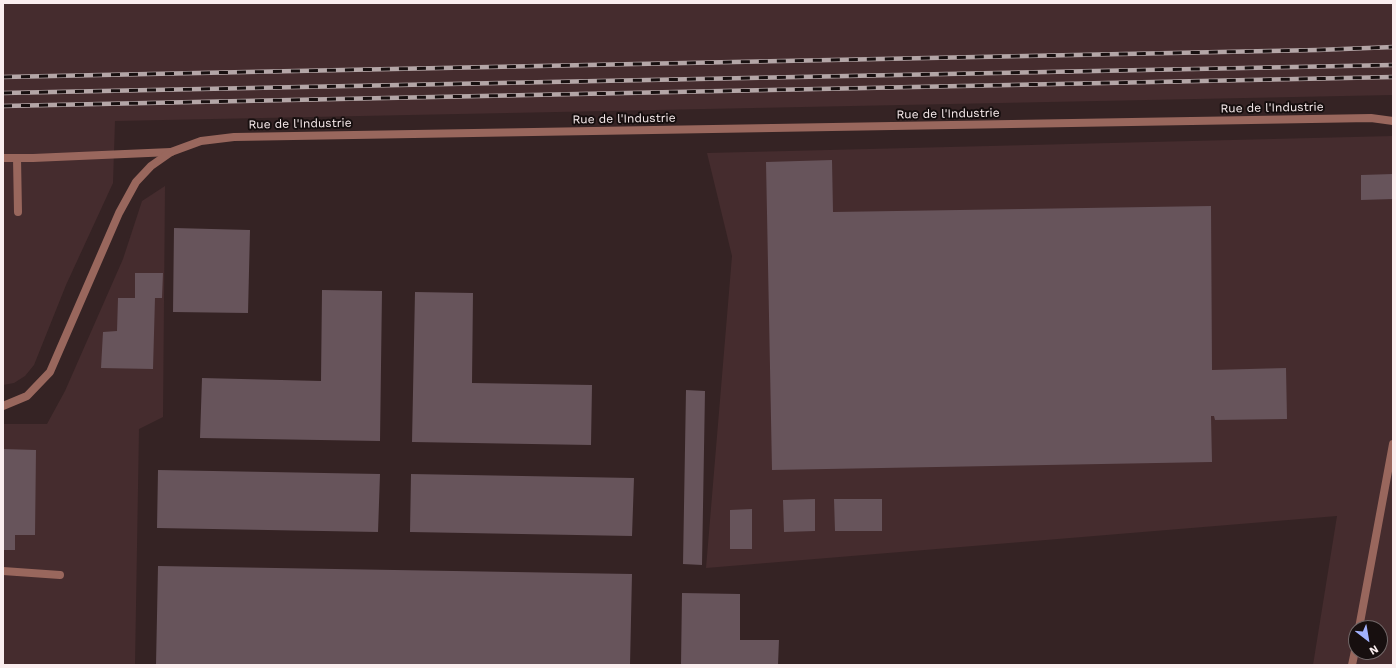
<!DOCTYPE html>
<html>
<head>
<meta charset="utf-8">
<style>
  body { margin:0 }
  #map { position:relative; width:1396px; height:668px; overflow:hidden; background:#352324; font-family:"Work Sans",sans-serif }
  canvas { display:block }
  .frame { position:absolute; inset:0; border:4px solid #faeeef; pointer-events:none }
  .north { position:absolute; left:1348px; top:620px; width:40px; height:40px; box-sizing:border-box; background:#170f0f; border:1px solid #726869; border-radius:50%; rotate:149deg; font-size:11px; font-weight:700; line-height:16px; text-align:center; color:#faeeef }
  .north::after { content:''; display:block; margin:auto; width:14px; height:18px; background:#a2b2fd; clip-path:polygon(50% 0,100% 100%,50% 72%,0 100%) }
</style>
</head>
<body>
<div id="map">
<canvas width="1396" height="668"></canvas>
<div class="frame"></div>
<div class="north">N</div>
</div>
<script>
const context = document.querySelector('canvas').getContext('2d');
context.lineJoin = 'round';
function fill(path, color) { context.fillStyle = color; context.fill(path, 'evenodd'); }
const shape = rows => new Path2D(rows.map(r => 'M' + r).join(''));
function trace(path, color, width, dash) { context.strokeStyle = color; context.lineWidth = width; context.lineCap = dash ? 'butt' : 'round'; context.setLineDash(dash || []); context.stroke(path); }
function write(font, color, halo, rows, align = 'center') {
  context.font = font + ' "Work Sans",sans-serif'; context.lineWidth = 4; context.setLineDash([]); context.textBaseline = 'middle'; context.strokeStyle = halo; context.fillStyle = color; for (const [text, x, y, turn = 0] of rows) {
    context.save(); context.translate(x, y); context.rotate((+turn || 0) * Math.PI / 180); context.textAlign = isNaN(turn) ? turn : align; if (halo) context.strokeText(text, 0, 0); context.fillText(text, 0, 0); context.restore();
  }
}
fill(shape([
  [3,3,1393,3,1393,95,115,121,113,183,66,285,34,365,25,376,14,383,3,385],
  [1393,136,1393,665,1313,665,1337,516,706,568,732,256,707,153],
  [1356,628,1380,628,1380,652,1356,652],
  [165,186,163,417,139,429,135,665,3,665,3,424,47,424,65,391,123,259,142,201]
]), '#452c2e');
fill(shape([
  [832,160,833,212,1211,206,1212,370,1286,368,1287,419,1215,420,1214,416,1211,416,1212,462,772,470,766,162],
  [1393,174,1393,199,1361,200,1361,175],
  [174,228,250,230,248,313,173,312],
  [135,273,163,273,162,298,155,298,153,369,101,368,103,332,117,331,118,298,135,298],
  [322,290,382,291,380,441,200,438,202,378,321,381],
  [415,292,473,293,472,383,592,385,591,445,412,442],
  [686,390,705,391,702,565,683,564],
  [3,449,36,450,35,535,15,535,15,550,3,550],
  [158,470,380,474,378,532,157,528],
  [411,474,634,478,632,536,410,532],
  [815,499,815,531,784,532,783,500],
  [834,499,882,499,882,531,835,531],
  [752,509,752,549,730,549,730,510],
  [158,566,632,574,630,665,156,665],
  [682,593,740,594,740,640,779,640,778,665,681,665]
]), '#67545b');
trace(shape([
  [3,158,33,158,171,152],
  [17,158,18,212],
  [3,571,60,575],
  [1359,628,1393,444],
  [1352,665,1356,646]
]), '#99675d', 8);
trace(shape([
  [3,406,27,396,50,372,119,213,136,182,151,166,171,152,201,141,234,137,1371,118,1393,121]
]), '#99675d', 8);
const rail = shape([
  [3,77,1318,50,1393,47],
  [3,93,1393,65],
  [3,106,1393,77]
]);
trace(rail, '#b4a6a7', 4.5);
trace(rail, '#170f0f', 3, [9]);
write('12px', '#faeeef', '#170f0f', [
  ["Rue de l'Industrie",1272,108,-1],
  ["Rue de l'Industrie",948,114,-1],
  ["Rue de l'Industrie",624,119,-1],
  ["Rue de l'Industrie",300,124,-1]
]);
</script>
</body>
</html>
